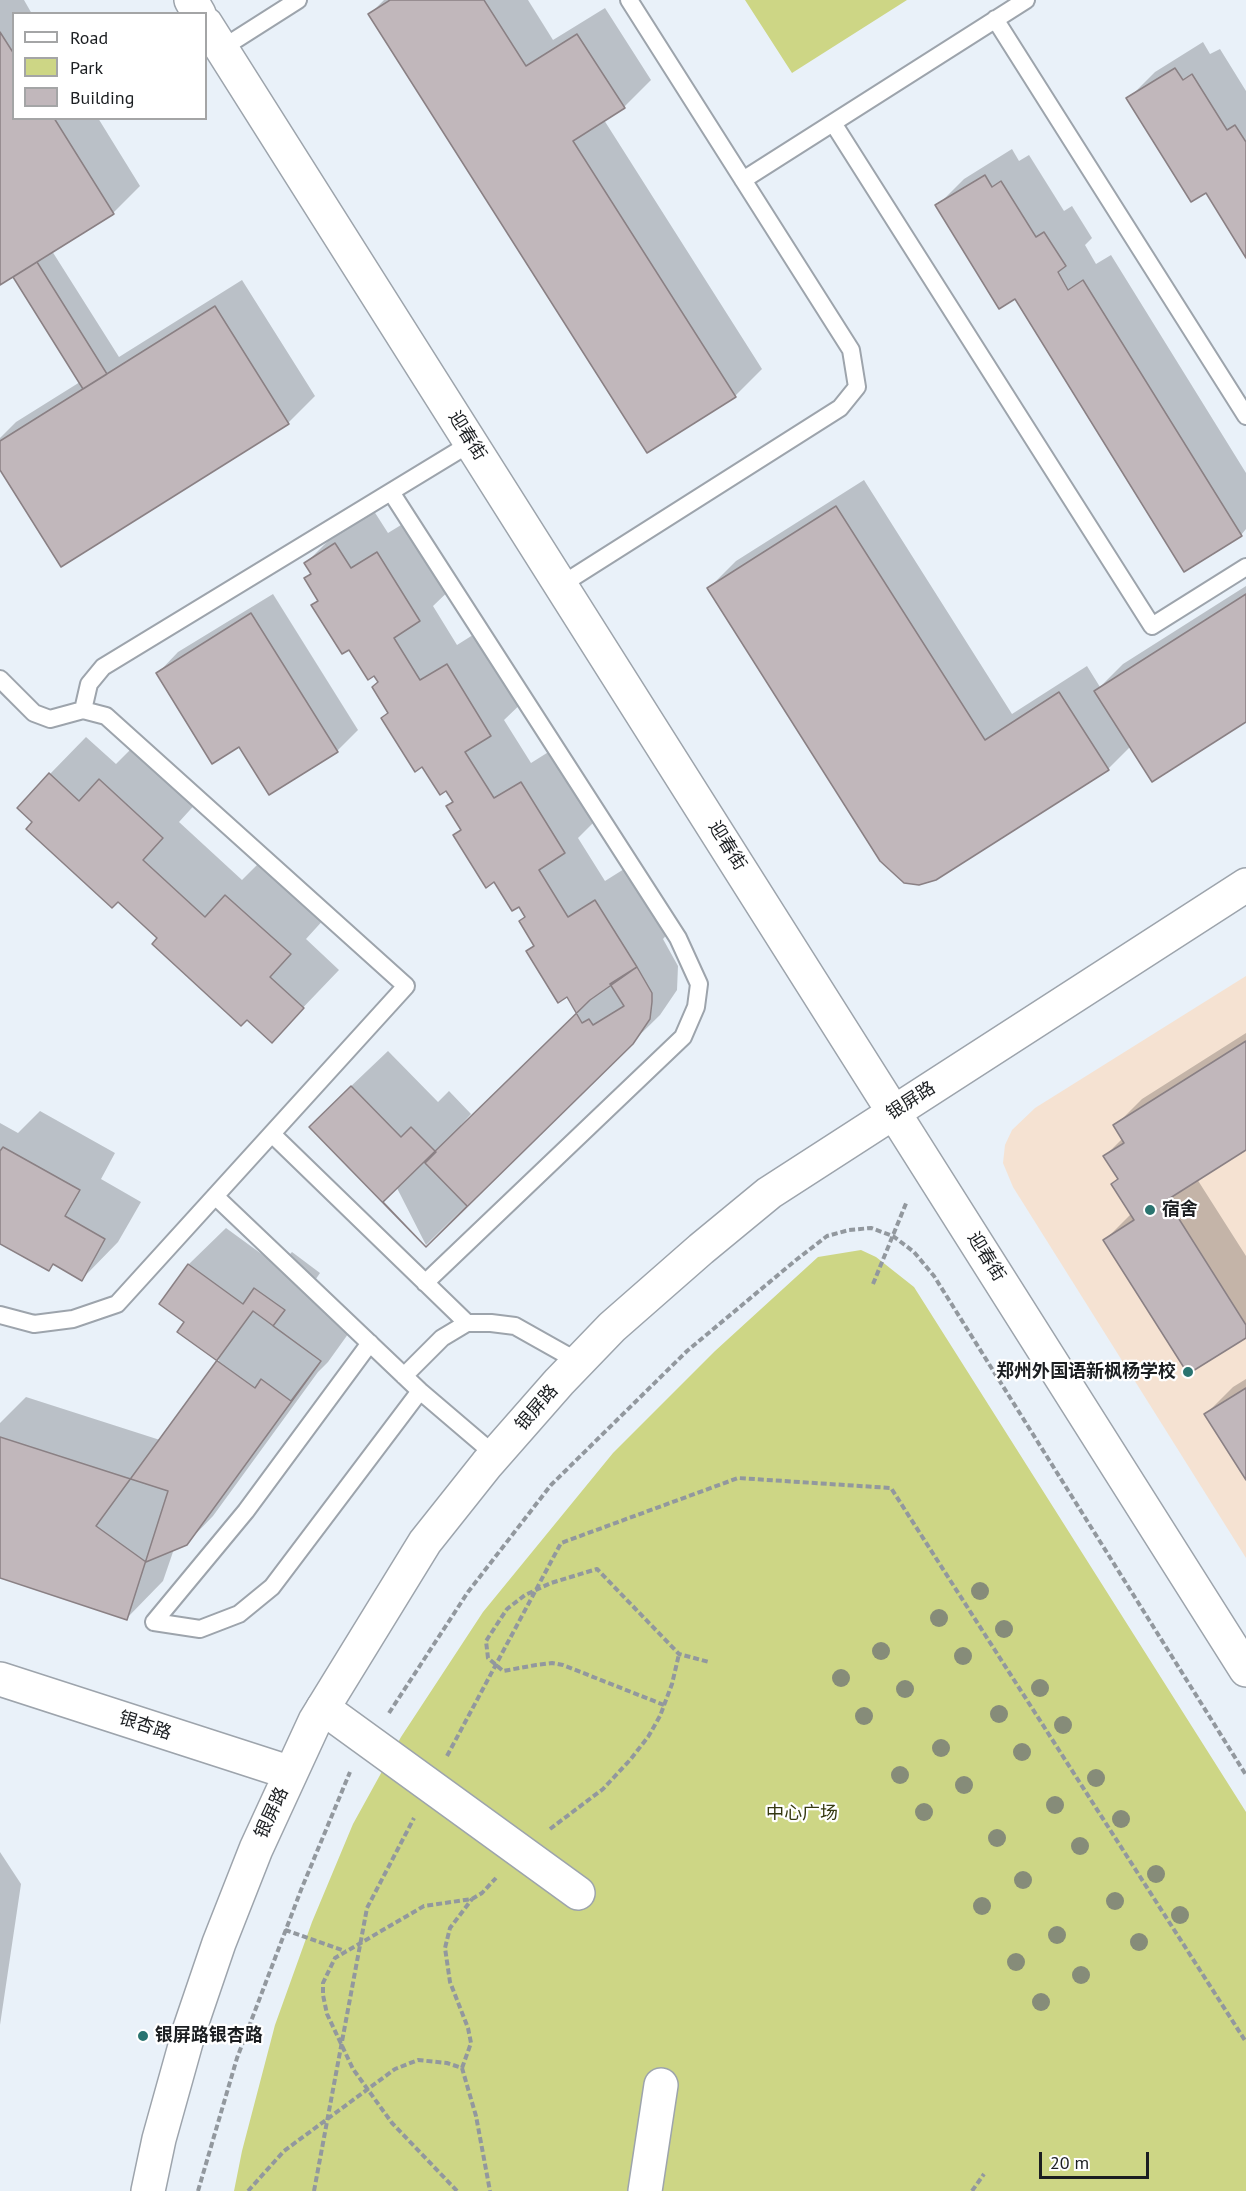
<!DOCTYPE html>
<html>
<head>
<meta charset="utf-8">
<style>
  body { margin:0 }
  #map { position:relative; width:1246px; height:2191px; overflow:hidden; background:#e9f1f9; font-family:"PT Sans",sans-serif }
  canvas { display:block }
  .legend { position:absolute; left:12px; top:12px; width:195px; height:108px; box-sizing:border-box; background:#fff; border:2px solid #a4a5a6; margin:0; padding:8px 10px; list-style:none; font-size:18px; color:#1b1e21 }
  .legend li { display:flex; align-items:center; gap:12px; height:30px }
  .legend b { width:30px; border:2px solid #a4a5a6 }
  .scale { position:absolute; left:1039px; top:2152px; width:110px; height:27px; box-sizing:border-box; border:3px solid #1b1e21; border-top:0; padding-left:8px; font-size:18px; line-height:21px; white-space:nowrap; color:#1b1e21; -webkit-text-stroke:4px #fff; paint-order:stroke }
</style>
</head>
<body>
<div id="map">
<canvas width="1246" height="2191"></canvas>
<ul class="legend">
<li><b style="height:8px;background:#fff"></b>Road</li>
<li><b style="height:16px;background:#cdd685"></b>Park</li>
<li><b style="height:16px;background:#c1b7bb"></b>Building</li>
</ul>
<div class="scale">20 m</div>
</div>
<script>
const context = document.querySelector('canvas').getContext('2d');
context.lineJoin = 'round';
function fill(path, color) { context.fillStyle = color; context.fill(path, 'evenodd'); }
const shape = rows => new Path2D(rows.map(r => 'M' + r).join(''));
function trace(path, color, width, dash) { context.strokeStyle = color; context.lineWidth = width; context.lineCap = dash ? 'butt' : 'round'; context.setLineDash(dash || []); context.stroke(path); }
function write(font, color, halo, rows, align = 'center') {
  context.font = font + ' "PT Sans","Noto Sans SC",sans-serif'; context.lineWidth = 4.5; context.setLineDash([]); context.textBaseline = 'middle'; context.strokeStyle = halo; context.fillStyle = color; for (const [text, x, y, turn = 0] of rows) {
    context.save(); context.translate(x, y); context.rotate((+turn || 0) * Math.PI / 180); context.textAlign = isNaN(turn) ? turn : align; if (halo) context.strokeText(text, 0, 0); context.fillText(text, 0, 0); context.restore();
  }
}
fill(shape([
  [1246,976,1246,1558,1013,1187,1003,1163,1005,1145,1012,1130,1035,1108]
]), '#f5e2d2');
fill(shape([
  [745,0,907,0,792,73],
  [861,1250,876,1257,914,1287,1246,1812,1246,2191,234,2191,242,2151,275,2025,312,1922,353,1824,401,1737,483,1612,613,1453,715,1351,818,1257]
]), '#cdd685');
fill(shape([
  [0,0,24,0,32,14,14,14,14,118,98,118,140,186,113,213,52,251,119,357,242,280,315,396,288,423,0,467,0,438,16,422,80,382,14,275,0,284],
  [384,0,528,0,553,40,605,8,651,80,624,107,604,120,762,369,735,396,370,14],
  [1203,42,1210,54,1220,49,1246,91,1246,255,1206,191,1128,99,1155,72],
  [1012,149,1019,161,1029,155,1064,211,1072,206,1092,238,1085,245,1096,264,1111,255,1246,473,1246,529,1241,535,1015,297,937,206,964,179],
  [864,480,1012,714,1087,666,1100,687,1123,664,1246,586,1246,721,1131,746,1108,769,936,879,709,588,736,561],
  [372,508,388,533,414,517,456,584,433,606,457,645,484,628,527,698,504,720,531,763,558,746,601,815,578,838,605,881,632,864,672,929,663,939,678,966,677,990,660,1015,426,1245,347,1090,388,1051,438,1102,449,1091,471,1114,461,1125,463,1127,578,1013,567,995,528,952,535,944,521,921,526,916,519,905,455,835,462,828,448,806,454,801,447,789,422,765,389,712,379,681,313,605,319,599,306,579,312,572,306,563,343,526],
  [273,594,358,730,337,751,239,745,158,673,178,652],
  [86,737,116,764,137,743,199,800,179,822,242,880,263,859,326,917,306,939,339,970,272,1040,34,822,50,774],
  [1246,1033,1246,1148,1197,1179,1246,1256,1246,1336,1105,1240,1132,1213,1113,1184,1119,1178,1105,1156,1123,1138,1115,1126,1142,1099],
  [40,1111,115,1153,101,1179,141,1202,118,1242,82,1279,55,1263,48,1269,0,1243,0,1123,18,1133],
  [226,1228,278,1266,292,1252,320,1273,309,1289,356,1323,328,1362,318,1372,213,1516,186,1544,174,1549,163,1581,127,1618,0,1577,0,1423,26,1397,160,1440,219,1360,186,1322,161,1303,189,1264],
  [1246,1379,1246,1477,1206,1414,1233,1387],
  [0,1852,21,1884,0,2025]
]), '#0003');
const building = shape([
  [390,0,484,0,526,66,577,34,625,108,573,141,736,397,647,453,368,14,390,0],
  [0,32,14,54,14,118,54,118,114,214,0,285,0,32],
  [1175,68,1183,80,1192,74,1227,130,1235,125,1246,142,1246,258,1206,193,1191,202,1126,98,1175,68],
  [985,175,992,187,1001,181,1036,237,1044,232,1066,266,1058,272,1068,290,1083,280,1242,536,1184,572,1015,299,999,309,935,205,985,175],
  [37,262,107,374,83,389,13,277,37,262],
  [215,306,289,424,61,567,0,470,0,441,215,306],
  [836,506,985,740,1059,692,1109,770,936,880,919,885,904,883,880,861,707,588,836,506],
  [335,543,351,568,377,552,420,621,394,638,420,680,447,664,491,736,465,752,494,798,521,782,565,853,539,870,568,917,595,900,637,967,610,984,624,1006,593,1025,589,1019,582,1023,567,997,558,1003,526,951,534,946,519,921,525,917,519,907,512,911,494,882,486,888,453,835,461,830,446,806,453,802,446,791,440,795,422,767,415,772,381,718,388,713,372,687,378,682,374,676,368,680,349,650,342,654,311,605,318,601,304,578,311,574,304,563,335,543],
  [1246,594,1246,722,1152,782,1094,691,1246,594],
  [251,613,338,752,269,795,239,747,212,764,156,673,251,613],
  [49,773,79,801,99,779,163,838,143,860,205,917,225,895,291,954,270,977,304,1008,272,1043,247,1020,241,1026,152,944,157,938,118,902,112,908,26,829,32,822,17,808,49,773],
  [637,967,652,993,652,1002,650,1019,633,1044,426,1247,383,1202,590,1000,637,967],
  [1246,1041,1246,1150,1167,1200,1246,1325,1246,1338,1188,1374,1103,1240,1134,1220,1111,1184,1118,1179,1103,1156,1124,1143,1113,1125,1246,1041],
  [351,1086,401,1137,411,1127,436,1152,425,1163,467,1206,426,1247,309,1127,351,1086],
  [3,1147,80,1190,65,1216,105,1239,82,1281,53,1264,49,1271,0,1244,0,1151,3,1147],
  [188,1264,243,1304,254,1288,285,1310,273,1326,321,1361,291,1401,261,1379,255,1388,177,1332,184,1322,159,1304,188,1264],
  [253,1311,321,1361,187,1545,146,1562,96,1526,253,1311],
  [1246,1388,1246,1480,1204,1414,1246,1388],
  [0,1437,168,1491,127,1620,0,1578,0,1437]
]);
fill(building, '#c1b7bb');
trace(building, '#8a8084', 1.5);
const lane = shape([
  [995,19,1246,416],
  [221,49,298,0],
  [833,123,1152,626,1246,567],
  [743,180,1026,0],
  [391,492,678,938,699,984,696,1007,683,1037,425,1283],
  [561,585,840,408,857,387,851,350,629,0],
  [0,679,34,713,50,719,83,710,106,716,406,986,117,1304,73,1319,34,1324,0,1315],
  [83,710,89,684,103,667,471,443],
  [272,1134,467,1323],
  [215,1196,420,1391,495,1455],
  [404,1376,442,1338,467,1323,491,1323,515,1326,579,1362],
  [154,1622,200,1629,239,1614,272,1587,420,1391],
  [154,1622,246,1511,370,1343]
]);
const street = shape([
  [323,1708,578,1893],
  [645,2191,661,2085]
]);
const secondary = shape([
  [191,0,199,14],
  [206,24,1246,1670],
  [0,1679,291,1773],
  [148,2191,159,2139,190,2028,219,1943,256,1849,291,1773,315,1721,425,1542,487,1464,559,1382,612,1327,701,1249,769,1193,1246,885]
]);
trace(lane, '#9da4ac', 20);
trace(street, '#9da4ac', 36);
trace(secondary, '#9da4ac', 36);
trace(shape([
  [873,1284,907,1201],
  [664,1705,563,1665,552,1663,536,1665,503,1671,488,1658,486,1641,507,1609,525,1595,551,1583,597,1569,679,1654,709,1662],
  [389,1713,468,1592,551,1485,687,1351,796,1260,827,1236,849,1230,871,1228,893,1236,914,1252,934,1276,1246,1775],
  [447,1756,561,1543,738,1478,891,1488,1246,2042],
  [550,1829,603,1789,630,1760,648,1737,660,1716,672,1684,679,1654],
  [285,1930,345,1951],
  [462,2068,471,2043,468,2028,450,1982,445,1948,450,1928,472,1899],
  [198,2191,237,2058,301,1890,350,1772],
  [248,2191,284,2151,395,2069,418,2060,447,2063,462,2068,476,2116,490,2191],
  [314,2191,367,1908,414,1818],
  [457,2191,392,2123,353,2069,327,2014,323,1995,323,1983,335,1958,424,1906,472,1899,482,1893,496,1878],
  [972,2191,984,2174]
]), '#92989e', 4, [6, 3]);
trace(lane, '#fff', 16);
trace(street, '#fff', 33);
trace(secondary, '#fff', 33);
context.fillStyle = '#868c79';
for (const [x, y] of [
  [980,1591],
  [939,1618],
  [1004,1629],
  [881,1651],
  [963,1656],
  [841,1678],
  [1040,1688],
  [905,1689],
  [999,1714],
  [864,1716],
  [1063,1725],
  [941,1748],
  [1022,1752],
  [900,1775],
  [1096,1778],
  [964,1785],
  [1055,1805],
  [924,1812],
  [1121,1819],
  [997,1838],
  [1080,1846],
  [1156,1874],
  [1023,1880],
  [1115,1901],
  [982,1906],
  [1180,1915],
  [1057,1935],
  [1139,1942],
  [1016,1962],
  [1081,1975],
  [1041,2002]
]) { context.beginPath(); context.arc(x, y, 9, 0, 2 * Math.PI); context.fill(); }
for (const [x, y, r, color] of [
  [1150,1210,6,"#2a7470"],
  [1188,1372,6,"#2a7470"],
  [143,2036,6,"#2a7470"]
]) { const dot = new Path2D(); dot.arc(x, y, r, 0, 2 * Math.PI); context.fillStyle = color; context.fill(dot); trace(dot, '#fff', 2); }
write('18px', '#1b1e21', '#fff', [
  ["迎春街",467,436,58],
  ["迎春街",727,846,58],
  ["银屏路",911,1101,-33],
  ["迎春街",986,1257,58],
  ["银屏路",537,1408,-49],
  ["银杏路",145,1726,18],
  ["银屏路",272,1813,-65]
]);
write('bold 18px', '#1b1e21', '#fff', [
  ["宿舍",1162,1210],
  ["郑州外国语新枫杨学校",1176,1372,"right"],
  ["银屏路银杏路",155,2036]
], 'left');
write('18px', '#353911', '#fff', [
  ["中心广场",802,1814]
]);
</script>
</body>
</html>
